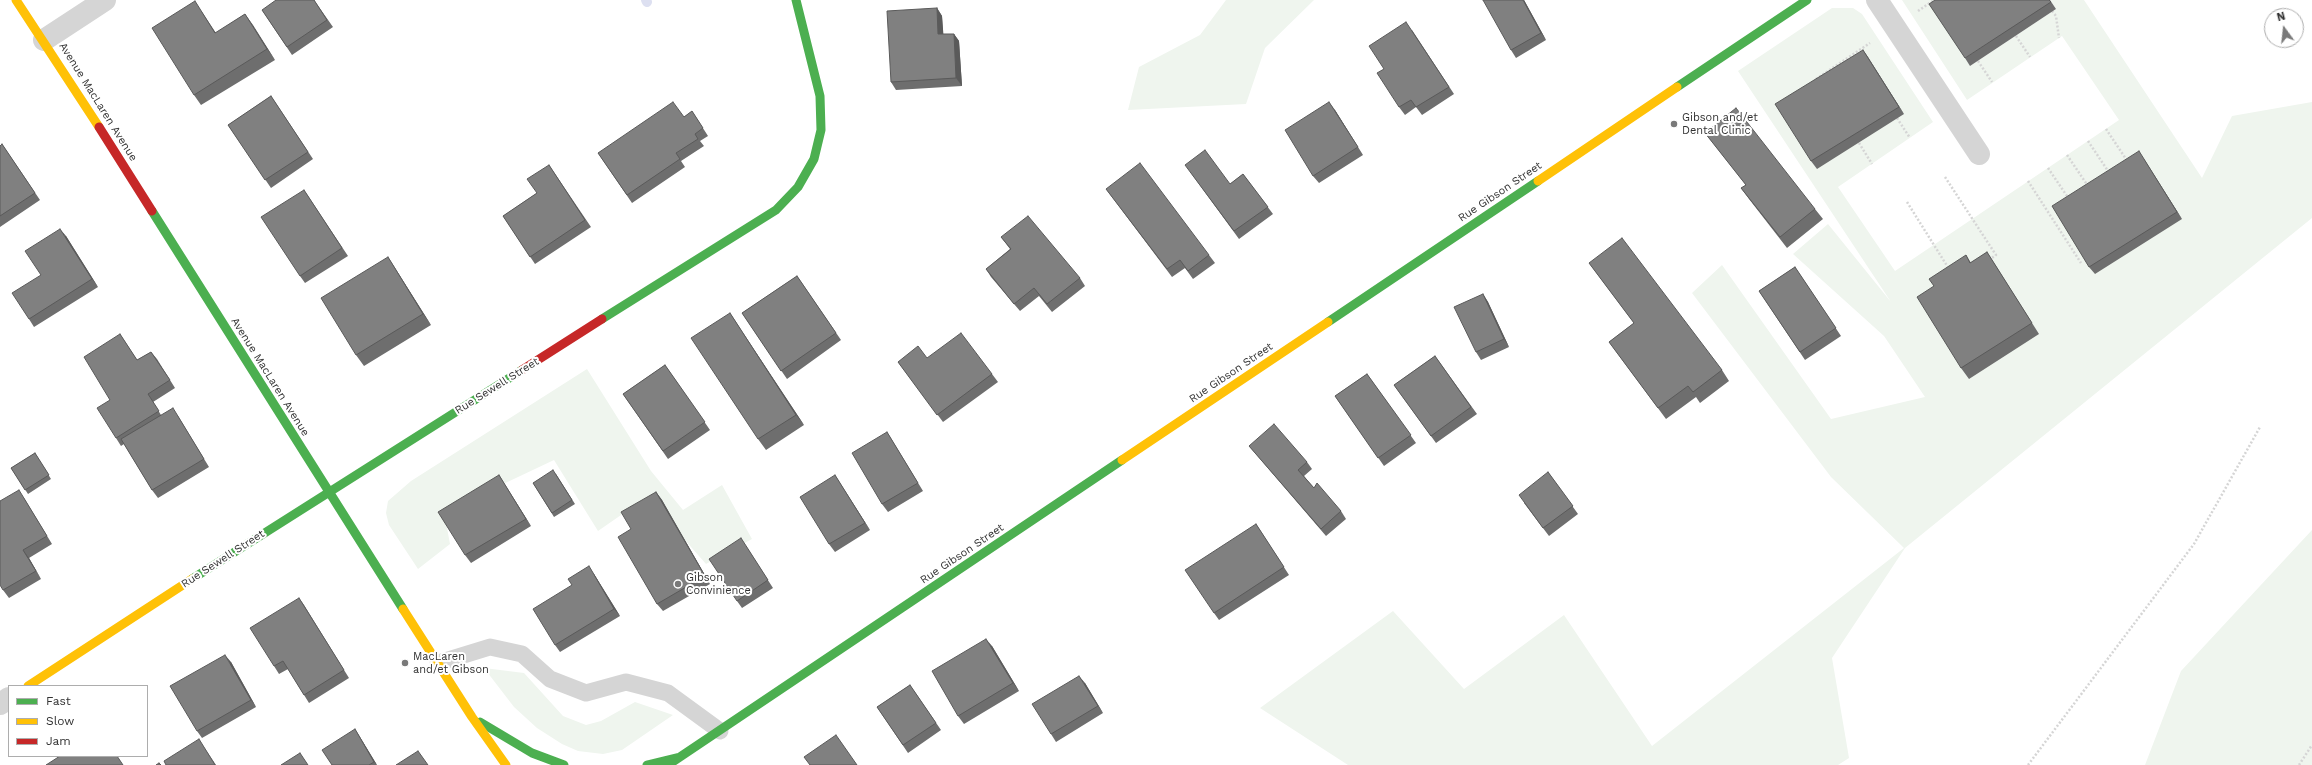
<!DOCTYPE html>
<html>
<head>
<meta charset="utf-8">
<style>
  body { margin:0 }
  #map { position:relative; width:2312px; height:765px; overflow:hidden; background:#fff; font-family:"Work Sans",sans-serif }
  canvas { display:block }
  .legend { position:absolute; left:8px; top:685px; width:140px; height:72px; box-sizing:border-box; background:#fff; border:1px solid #adadad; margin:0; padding:5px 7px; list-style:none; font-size:12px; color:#313131 }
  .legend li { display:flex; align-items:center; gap:8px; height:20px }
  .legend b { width:20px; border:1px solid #adadad }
  .north { position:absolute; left:2264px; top:8px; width:40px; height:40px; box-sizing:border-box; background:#fff; border:1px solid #adadad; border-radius:50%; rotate:345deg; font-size:11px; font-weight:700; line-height:16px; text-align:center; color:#313131 }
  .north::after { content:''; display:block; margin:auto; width:14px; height:18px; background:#797979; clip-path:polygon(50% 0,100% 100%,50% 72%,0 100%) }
</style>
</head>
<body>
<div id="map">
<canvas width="2312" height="765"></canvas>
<ul class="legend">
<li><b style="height:5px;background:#4caf50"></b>Fast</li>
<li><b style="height:5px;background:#ffc107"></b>Slow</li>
<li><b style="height:5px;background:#c62828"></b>Jam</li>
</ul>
<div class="north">N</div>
</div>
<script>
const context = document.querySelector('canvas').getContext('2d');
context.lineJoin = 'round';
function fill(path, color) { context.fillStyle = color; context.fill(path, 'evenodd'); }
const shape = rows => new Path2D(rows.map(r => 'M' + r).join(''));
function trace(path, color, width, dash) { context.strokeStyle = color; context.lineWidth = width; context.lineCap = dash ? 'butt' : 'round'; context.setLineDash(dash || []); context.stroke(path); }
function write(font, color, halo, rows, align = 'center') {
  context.font = font + ' "Work Sans",sans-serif'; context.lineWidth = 4; context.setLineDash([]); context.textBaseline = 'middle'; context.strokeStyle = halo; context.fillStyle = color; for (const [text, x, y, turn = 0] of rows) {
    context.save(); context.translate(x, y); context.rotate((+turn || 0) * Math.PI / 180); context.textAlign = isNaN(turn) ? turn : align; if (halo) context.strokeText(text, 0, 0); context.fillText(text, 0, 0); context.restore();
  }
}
fill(shape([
  [1226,0,1314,0,1265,48,1246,104,1128,110,1139,67,1200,35],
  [1902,0,1952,0,1970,66,2056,9,2050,0,2084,0,2202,178,2232,116,2312,102,2312,218,1905,548,1832,658,1849,758,1838,765,1348,765,1260,708,1393,611,1464,689,1564,615,1652,746,1904,548,1831,477,1692,293,1722,265,1831,419,1925,397,1884,336,1793,254,1828,224,1891,302,1738,71,1832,8,1853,8,1862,14,1933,122,1838,187,1895,271,2119,120,2062,36,1967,100],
  [587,369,651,471,683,510,722,485,752,539,706,564,647,497,598,531,554,460,444,512,450,544,418,569,389,525,386,513,388,501,411,481],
  [2312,530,2312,765,2145,765,2181,671],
  [484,668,524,673,563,716,586,725,601,721,635,702,673,715,622,750,603,754,578,751,562,744,537,728,514,707]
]), '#eff5ee');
trace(shape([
  [646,0,647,2]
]), '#dde0f1', 10);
trace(shape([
  [1918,11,1934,0],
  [2052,11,2056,16,2059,38],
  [2016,36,2030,57],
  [1978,61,1992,82],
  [1816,79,1870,43],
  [1897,118,1910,138],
  [2106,129,2128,162],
  [2088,141,2110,174],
  [1859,143,1872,164],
  [2067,155,2088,186],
  [2048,168,2069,199],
  [1945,177,1996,255,1989,260],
  [2028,181,2081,263],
  [1907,202,1949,269],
  [2028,765,2194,544,2260,427],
  [2299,765,2312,745]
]), '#d5d5d5', 2.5, [2, 2]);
trace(shape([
  [438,663,490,647,522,654,550,679,586,693,626,682,668,693,720,731]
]), '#d5d5d5', 17);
trace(shape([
  [1877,0,1979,154],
  [44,40,105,0],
  [0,704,9,698]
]), '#d5d5d5', 22);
trace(shape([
  [1677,87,1807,0],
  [152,211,403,609],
  [602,319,776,210,798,187,814,159,821,130,820,96,796,0],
  [1328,322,1538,181],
  [192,579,522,370],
  [480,722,532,753,564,765],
  [647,765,680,757],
  [668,765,1122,460]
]), '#4caf50', 9);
trace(shape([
  [16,0,99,127],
  [1538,181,1677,87],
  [1122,460,1328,322],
  [403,609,472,717,506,765],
  [28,686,192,579]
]), '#ffc107', 9);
trace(shape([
  [99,127,152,211],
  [522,370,602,319]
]), '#c62828', 9);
fill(shape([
  [314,0,333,27,292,55,262,10],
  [1524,0,1546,40,1516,58,1511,50],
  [2050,0,2056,9,1970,66,1965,58],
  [937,8,942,16,943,34,954,34,959,41,962,86,896,90,891,82],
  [202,12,216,33,245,14,275,60,201,105,194,95],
  [1412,30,1454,94,1422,115,1416,107,1405,115,1399,107,1384,69],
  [1863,50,1904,114,1817,169,1811,161],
  [271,96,313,159,271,188,228,125],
  [1335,110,1363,155,1319,183,1313,176],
  [692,111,708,136,700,141,704,146,681,161,685,167,632,203,598,153,684,117],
  [1705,133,1815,209,1823,219,1787,248,1749,199,1741,188,1746,185,1713,143],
  [2,144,40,200,0,227,0,146],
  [2144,159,2182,219,2095,274,2089,267],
  [549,165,591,227,535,264,503,216,537,193],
  [1191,173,1230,184,1243,174,1273,214,1239,239],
  [1106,189,1209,255,1215,263,1193,279,1185,268,1172,277],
  [304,190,348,256,305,283,300,276],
  [66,236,98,287,34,327,29,319,41,275],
  [1001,237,1080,278,1085,286,1052,312,1039,296,1020,311,991,277,986,269,1010,249],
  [1987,252,1994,263,2039,334,1969,379,1961,368,1934,286,1966,255,1971,263],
  [388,257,395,268,431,325,364,366,356,355],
  [1589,263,1722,370,1729,381,1700,403,1696,397,1666,419,1609,342,1634,323],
  [1795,267,1841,336,1805,360,1759,291],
  [797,276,841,340,787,379,742,313],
  [1483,294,1488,302,1509,347,1481,360,1476,352],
  [730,313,804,425,766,450,758,439],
  [120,334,137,360,151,352,157,359,175,388,153,402,161,415,178,416,209,467,158,498,152,490,124,444,121,446,116,438,110,400],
  [1435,356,1477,414,1436,443,1394,385],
  [927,358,992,374,998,382,943,422,898,362],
  [665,365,710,430,668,459,623,394],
  [1367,374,1416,443,1384,466,1335,396],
  [887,432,892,440,923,491,888,512,882,504],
  [1249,446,1307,462,1312,469,1304,476,1314,488,1341,511,1346,519,1326,536,1255,453],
  [35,453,51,479,28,494,11,468],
  [1548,472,1578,514,1549,536,1524,503],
  [556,474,575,504,554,517,533,483],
  [499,475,531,526,471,563,465,555],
  [835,475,870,530,835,552,829,544],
  [656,492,662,500,710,584,663,611,657,604,631,529],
  [24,498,52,544,29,558,41,579,9,598,3,590],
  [1256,524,1289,575,1219,620,1214,613],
  [746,546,773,588,742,608,737,601],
  [594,574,620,616,560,652,555,645],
  [299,598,349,678,309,703,288,669,279,674,274,666],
  [992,646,1019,691,964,724,958,716],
  [231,662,256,707,202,738,197,731],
  [1085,683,1103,713,1056,742,1051,734],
  [910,685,941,730,908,753,877,707],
  [355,729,377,765,332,765]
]), '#6e6e6e');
fill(shape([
  [1523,0,1524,0,1546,40,1541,33],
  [937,8,942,16,944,42,938,34],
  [245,14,253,25,275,60,267,49],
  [954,34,959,41,962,86,956,78],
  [1863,50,1868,57,1904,114,1899,107],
  [1329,102,1335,110,1363,155,1358,147],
  [2139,151,2144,159,2182,219,2177,212],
  [60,229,66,236,98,287,92,279],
  [388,257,395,268,431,325,423,314],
  [1483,294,1488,302,1509,347,1504,339],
  [730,313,737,324,804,425,796,415],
  [499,475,504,483,531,526,526,519],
  [835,475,840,483,870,530,865,523],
  [656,492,662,500,710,584,705,576],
  [23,550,29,558,41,579,36,571],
  [589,566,594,574,620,616,614,609],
  [299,598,304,605,349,678],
  [986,639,992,646,1019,691,1013,683],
  [225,655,231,662,256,707,251,700],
  [1079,676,1085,683,1103,713,1098,706],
  [355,729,360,737,377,765,374,762],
  [199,739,204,747,216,765,215,765]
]), '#5a5a5a');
const building = shape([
  [276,0,314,0,327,20,287,47,262,10,276,0],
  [1483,0,1523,0,1541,33,1511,50,1483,0],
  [1935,0,2049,0,2051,2,1965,58,1929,4,1935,0],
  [195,1,215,33,245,14,267,49,194,95,152,28,195,1],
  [937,8,938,34,954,34,956,78,891,82,887,11,937,8],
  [1406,22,1449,87,1416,107,1411,100,1399,107,1377,73,1384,69,1369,46,1406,22],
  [1863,50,1899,107,1811,161,1775,104,1863,50],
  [271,96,308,152,265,180,228,125,271,96],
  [673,102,684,117,692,111,703,128,695,134,698,139,676,153,680,159,627,195,598,153,673,102],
  [1329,102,1358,147,1313,176,1285,130,1329,102],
  [1736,108,1815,209,1780,237,1741,188,1746,185,1705,133,1736,108],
  [2,144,35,193,0,216,0,146,2,144],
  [1205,150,1230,184,1243,174,1268,207,1234,231,1185,165,1205,150],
  [2139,151,2177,212,2089,267,2052,206,2139,151],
  [1140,163,1209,255,1188,271,1180,260,1167,269,1106,189,1140,163],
  [549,165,585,220,530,257,503,216,537,193,527,179,549,165],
  [304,190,342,248,300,276,261,217,304,190],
  [1028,216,1080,278,1047,304,1034,288,1014,304,986,269,1011,249,1001,237,1028,216],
  [60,229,92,279,29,319,12,293,41,275,25,251,60,229],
  [1622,238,1722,370,1693,392,1688,386,1658,408,1609,342,1634,323,1589,263,1622,238],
  [1987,252,2032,323,1961,368,1917,297,1934,286,1929,279,1966,255,1970,263,1987,252],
  [388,257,423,314,356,355,321,298,388,257],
  [1795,267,1836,328,1800,352,1759,291,1795,267],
  [797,276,836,333,781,371,742,313,797,276],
  [1483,294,1504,339,1476,352,1454,307,1483,294],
  [730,313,796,415,758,439,691,338,730,313],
  [961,333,992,374,937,415,898,362,918,346,927,358,961,333],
  [120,334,137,360,151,352,170,380,148,394,159,411,116,438,97,408,110,400,84,357,120,334],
  [1435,356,1471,407,1431,436,1394,385,1435,356],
  [665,365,705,422,663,451,623,394,665,365],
  [1367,374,1411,435,1378,458,1335,396,1367,374],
  [173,408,204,459,152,490,121,439,173,408],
  [1274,424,1307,462,1298,470,1314,488,1317,483,1341,511,1321,529,1249,446,1274,424],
  [887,432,918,483,882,504,852,453,887,432],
  [35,453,49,475,25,490,11,468,35,453],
  [553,470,572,500,552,513,533,483,553,470],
  [1548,472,1573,506,1543,528,1519,495,1548,472],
  [499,475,526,519,465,555,438,512,499,475],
  [835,475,865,523,829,544,800,497,835,475],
  [19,490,47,536,23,550,36,571,3,590,0,585,0,501,19,490],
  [656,492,705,576,657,604,618,537,631,529,621,512,656,492],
  [1256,524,1284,567,1214,613,1185,570,1256,524],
  [741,538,768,580,737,601,709,559,741,538],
  [589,566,614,609,555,645,533,609,572,585,568,579,589,566],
  [299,598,344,670,304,695,283,661,274,666,250,628,299,598],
  [986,639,1013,683,958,716,932,671,986,639],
  [225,655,251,700,197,731,170,686,225,655],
  [1079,676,1098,706,1051,734,1032,704,1079,676],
  [910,685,936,723,903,745,877,707,910,685],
  [355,729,374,762,369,765,332,765,322,750,355,729],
  [836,735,857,765,810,765,804,757,836,735],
  [199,739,215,765,166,765,164,761,199,739],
  [418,751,428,765,396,765,418,751],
  [300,753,308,765,281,765,300,753],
  [60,756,117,756,123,765,46,765,60,756],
  [159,763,161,765,156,765,159,763]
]);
fill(building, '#808080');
trace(building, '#5a5a5a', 1);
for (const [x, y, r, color] of [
  [1674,124,4,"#797979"],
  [678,584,4,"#797979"],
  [405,663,4,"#797979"]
]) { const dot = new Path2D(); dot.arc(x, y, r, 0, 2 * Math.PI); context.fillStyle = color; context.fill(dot); trace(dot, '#fff', 1.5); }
write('11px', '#313131', '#fff', [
  ["Avenue MacLaren Avenue",98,102,58],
  ["Rue Gibson Street",1500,192,-34],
  ["Rue Gibson Street",1231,373,-34],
  ["Avenue MacLaren Avenue",270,377,58],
  ["Rue Sewell Street",497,386,-32],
  ["Rue Gibson Street",962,554,-34],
  ["Rue Sewell Street",223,559,-33]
]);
write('11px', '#313131', '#fff', [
  ["Gibson and/et",1682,118],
  ["Dental Clinic",1682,131],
  ["Gibson",686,578],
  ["Convinience",686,591],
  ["MacLaren",413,657],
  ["and/et Gibson",413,670]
], 'left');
</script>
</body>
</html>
